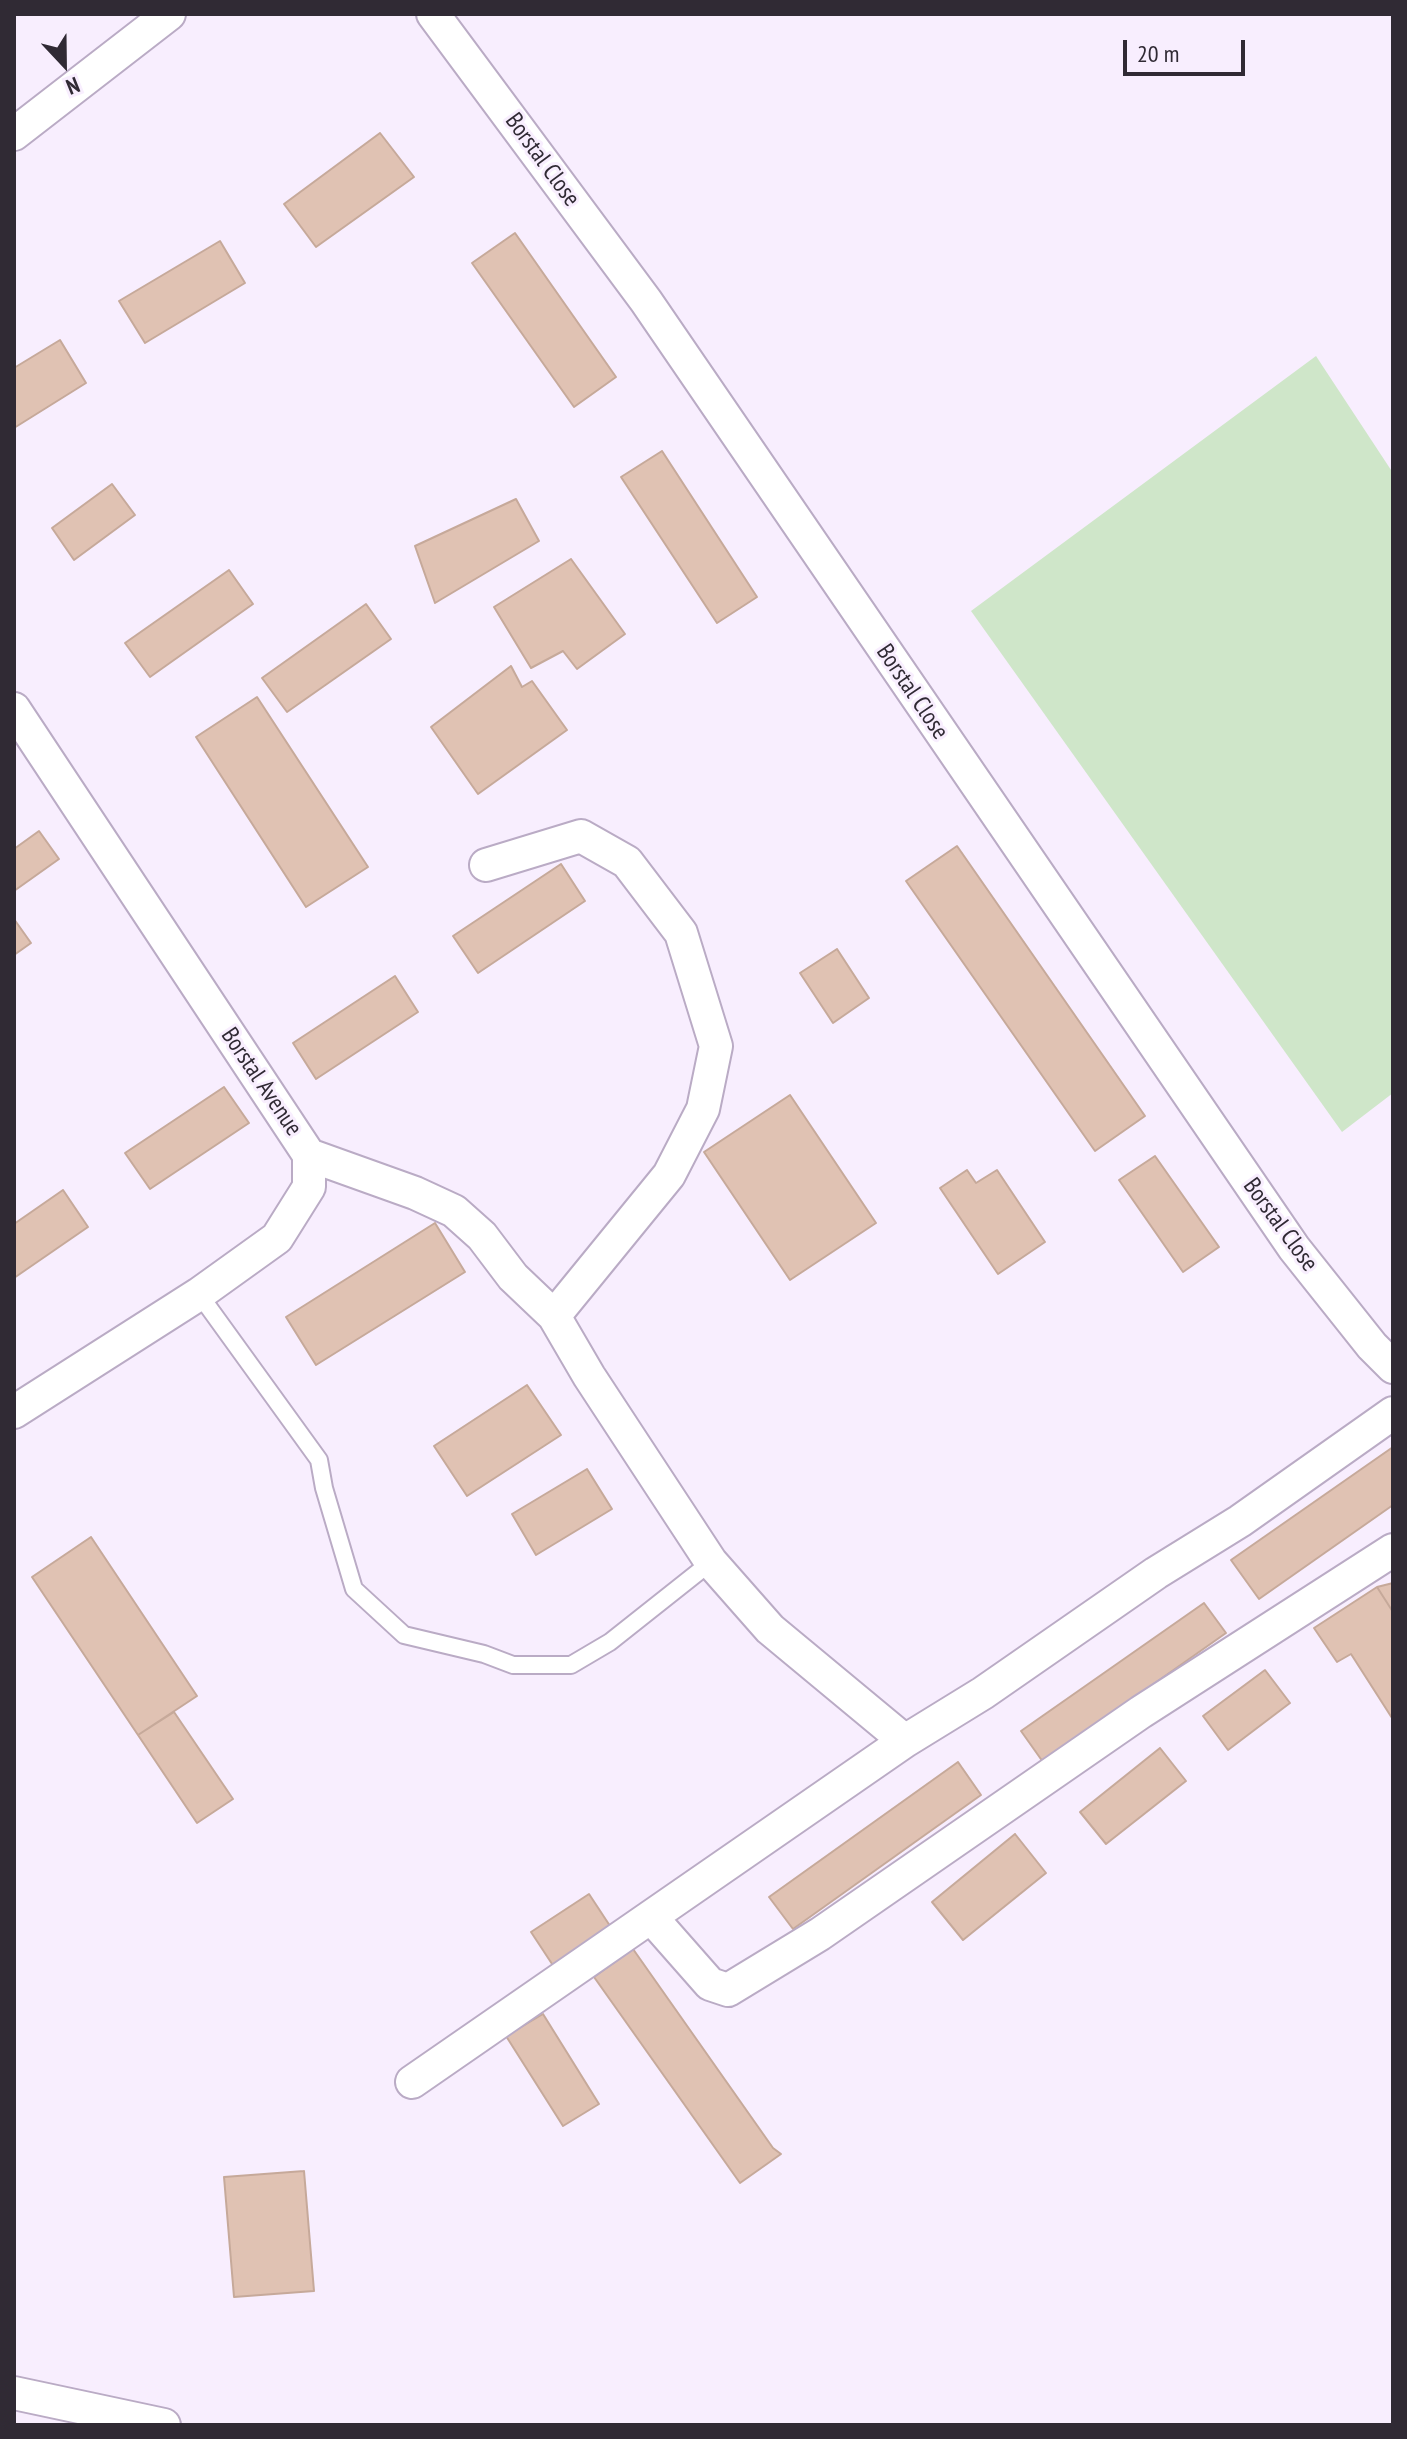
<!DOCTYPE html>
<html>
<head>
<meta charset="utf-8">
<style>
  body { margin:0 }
  #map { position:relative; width:1407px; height:2439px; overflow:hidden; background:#f8eefe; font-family:"PT Sans Narrow",sans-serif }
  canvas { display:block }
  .frame { position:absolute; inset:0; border:16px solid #302a34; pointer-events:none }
  .north { position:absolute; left:24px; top:24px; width:80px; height:80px; -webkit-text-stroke:6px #f8eefe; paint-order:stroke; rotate:158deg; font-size:22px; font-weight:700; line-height:32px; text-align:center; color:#302a34 }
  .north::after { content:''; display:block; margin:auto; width:28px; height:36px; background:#302a34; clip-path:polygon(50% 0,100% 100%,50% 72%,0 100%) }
  .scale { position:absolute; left:1123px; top:40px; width:122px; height:36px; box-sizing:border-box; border:4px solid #302a34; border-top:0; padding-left:10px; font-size:24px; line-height:28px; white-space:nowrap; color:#302a34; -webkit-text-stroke:6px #f8eefe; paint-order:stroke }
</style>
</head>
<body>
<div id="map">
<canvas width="1407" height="2439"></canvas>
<div class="frame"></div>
<div class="north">N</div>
<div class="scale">20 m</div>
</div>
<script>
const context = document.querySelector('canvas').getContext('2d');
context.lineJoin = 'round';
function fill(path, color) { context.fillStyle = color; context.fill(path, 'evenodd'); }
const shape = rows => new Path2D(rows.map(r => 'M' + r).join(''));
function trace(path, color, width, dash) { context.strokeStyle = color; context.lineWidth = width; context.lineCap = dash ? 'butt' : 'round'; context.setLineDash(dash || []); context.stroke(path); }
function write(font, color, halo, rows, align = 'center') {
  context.font = font + ' "PT Sans Narrow",sans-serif'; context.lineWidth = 6; context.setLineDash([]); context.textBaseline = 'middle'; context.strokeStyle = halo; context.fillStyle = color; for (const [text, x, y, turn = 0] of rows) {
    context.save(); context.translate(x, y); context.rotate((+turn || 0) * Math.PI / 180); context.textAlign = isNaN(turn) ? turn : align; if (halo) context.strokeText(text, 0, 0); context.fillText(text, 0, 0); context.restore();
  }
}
fill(shape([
  [1316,356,1393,473,1393,1093,1342,1132,971,611]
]), '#cfe6c9');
const building = shape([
  [380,133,414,177,316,247,284,204,380,133],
  [515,233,616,377,574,407,472,263,515,233],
  [220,241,245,283,145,343,119,301,220,241],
  [60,340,86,383,14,428,14,368,60,340],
  [662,451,757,597,717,623,621,477,662,451],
  [112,484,135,515,74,560,52,528,112,484],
  [516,499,539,541,435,603,415,546,516,499],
  [571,559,625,634,577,669,563,651,531,668,494,607,571,559],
  [229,570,253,604,150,677,125,643,229,570],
  [366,604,391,639,287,712,262,678,366,604],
  [511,666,522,687,532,681,567,730,478,794,431,727,511,666],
  [257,697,368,867,306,907,196,737,257,697],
  [39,831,59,859,14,891,14,849,39,831],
  [957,846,1145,1116,1095,1151,906,881,957,846],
  [561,864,585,901,478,973,453,936,561,864],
  [14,919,31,943,14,955,14,919],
  [837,949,869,998,833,1023,800,973,837,949],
  [395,976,418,1012,316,1079,293,1043,395,976],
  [224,1087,249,1123,150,1189,125,1153,224,1087],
  [790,1095,876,1223,790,1280,704,1152,790,1095],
  [1155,1156,1219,1247,1183,1272,1119,1180,1155,1156],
  [967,1170,976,1183,997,1170,1045,1242,998,1274,940,1188,967,1170],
  [63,1190,88,1227,14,1278,14,1224,63,1190],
  [435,1223,465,1272,316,1365,286,1317,435,1223],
  [527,1385,561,1435,467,1496,434,1446,527,1385],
  [1393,1447,1393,1505,1259,1599,1231,1560,1393,1447],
  [587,1469,612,1509,536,1555,512,1514,587,1469],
  [91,1537,197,1696,138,1735,32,1577,91,1537],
  [1393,1583,1393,1612,1377,1587,1393,1583],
  [1377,1587,1393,1612,1392,1718,1351,1654,1337,1662,1314,1628,1377,1587],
  [1204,1603,1226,1633,1043,1762,1021,1731,1204,1603],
  [1265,1670,1290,1703,1228,1750,1203,1716,1265,1670],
  [174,1712,233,1799,197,1823,138,1735,174,1712],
  [1160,1748,1186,1781,1106,1844,1080,1812,1160,1748],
  [958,1762,981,1795,793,1929,769,1897,958,1762],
  [1015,1834,1046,1873,963,1940,932,1902,1015,1834],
  [589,1894,616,1935,558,1973,531,1932,589,1894],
  [633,1949,773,2148,781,2154,740,2183,594,1977,633,1949],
  [543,2014,599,2104,563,2126,506,2036,543,2014],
  [304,2171,314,2291,234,2297,224,2177,304,2171]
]);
fill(building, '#e0c2b3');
trace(building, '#c6a99a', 2);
const lane = shape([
  [199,1294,319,1460,324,1488,354,1589,404,1635,484,1654,513,1665,571,1665,610,1642,711,1562]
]);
const street = shape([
  [433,14,646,301,1294,1248,1372,1346,1393,1367],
  [14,134,169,14],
  [14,709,309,1155,309,1187,277,1238,199,1294,14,1412],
  [486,865,581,836,627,862,681,933,716,1046,703,1109,669,1175,554,1316],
  [309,1155,415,1193,454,1211,482,1236,513,1277,554,1316,589,1376,711,1562,770,1629,905,1741],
  [651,1917,710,1984,728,1990,820,1934,1141,1712,1393,1550],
  [412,2082,905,1741,983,1693,1156,1573,1240,1521,1393,1413],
  [14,2393,164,2425]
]);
trace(lane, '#baabc5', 20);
trace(street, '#baabc5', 36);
trace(lane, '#fff', 16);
trace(street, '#fff', 32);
write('24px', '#302a34', '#f8eefe', [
  ["Borstal Close",542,160,54],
  ["Borstal Close",912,692,56],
  ["Borstal Avenue",261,1082,56],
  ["Borstal Close",1280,1225,54]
]);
</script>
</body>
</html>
